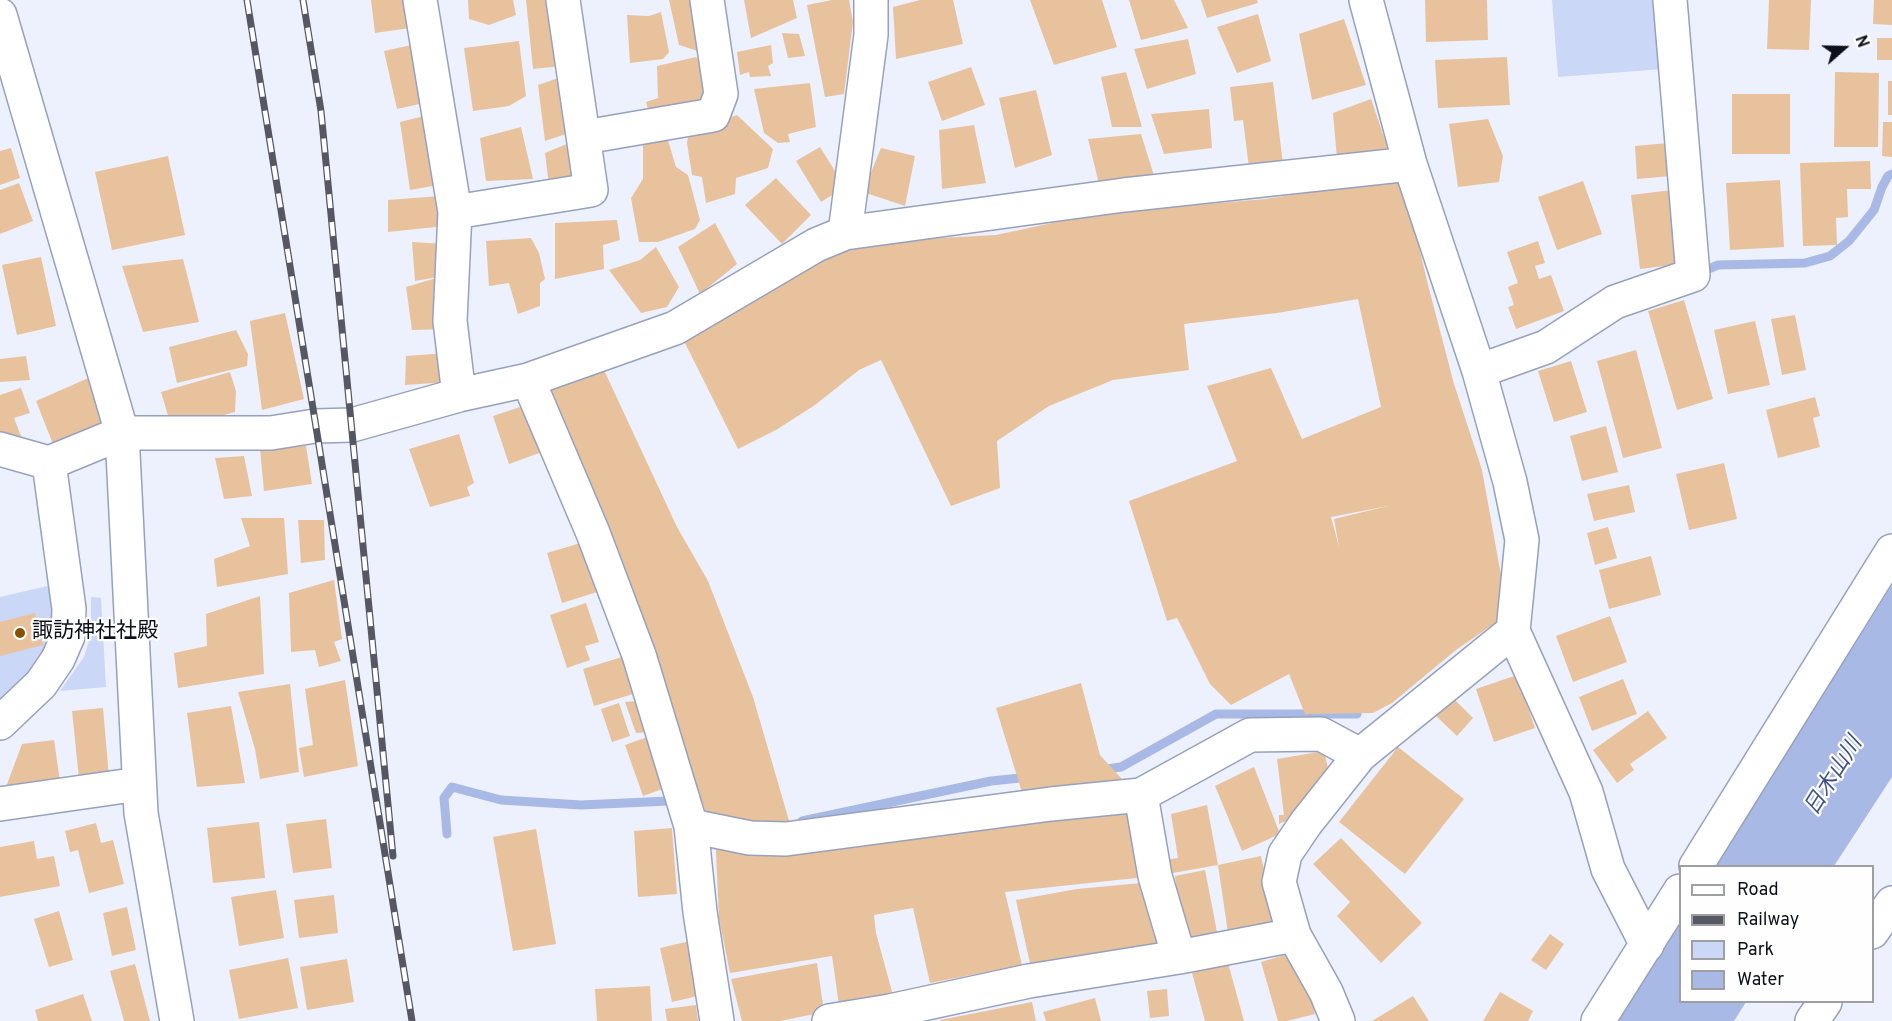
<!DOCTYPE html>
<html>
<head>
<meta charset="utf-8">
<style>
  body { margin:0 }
  #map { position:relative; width:1892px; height:1021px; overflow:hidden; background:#ecf1fd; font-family:Overpass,sans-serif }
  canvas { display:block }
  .legend { position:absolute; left:1679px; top:865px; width:195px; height:138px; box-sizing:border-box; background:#fefefe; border:2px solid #9e9fa3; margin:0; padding:8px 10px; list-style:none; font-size:18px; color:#0d101a }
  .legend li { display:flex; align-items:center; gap:12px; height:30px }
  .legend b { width:30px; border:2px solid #9e9fa3 }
  .north { position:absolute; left:1814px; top:18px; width:60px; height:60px; -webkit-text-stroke:4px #fefefe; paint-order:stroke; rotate:70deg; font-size:16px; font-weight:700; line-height:24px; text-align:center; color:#0d101a }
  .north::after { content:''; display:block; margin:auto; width:21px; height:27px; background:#0d101a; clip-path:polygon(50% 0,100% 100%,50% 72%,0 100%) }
</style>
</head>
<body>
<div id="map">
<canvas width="1892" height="1021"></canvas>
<ul class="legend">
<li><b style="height:8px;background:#fff"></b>Road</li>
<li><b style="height:8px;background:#555863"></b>Railway</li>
<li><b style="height:16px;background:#cbd7f7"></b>Park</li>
<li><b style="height:16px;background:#a9b9e5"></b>Water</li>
</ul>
<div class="north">N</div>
</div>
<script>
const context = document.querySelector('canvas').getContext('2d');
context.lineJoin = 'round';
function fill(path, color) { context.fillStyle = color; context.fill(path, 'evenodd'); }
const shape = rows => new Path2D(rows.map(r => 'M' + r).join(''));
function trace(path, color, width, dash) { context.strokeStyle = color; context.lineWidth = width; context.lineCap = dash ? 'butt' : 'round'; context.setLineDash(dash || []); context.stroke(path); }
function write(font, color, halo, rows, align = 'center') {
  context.font = font + ' Overpass,"Noto Sans JP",sans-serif'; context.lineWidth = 4.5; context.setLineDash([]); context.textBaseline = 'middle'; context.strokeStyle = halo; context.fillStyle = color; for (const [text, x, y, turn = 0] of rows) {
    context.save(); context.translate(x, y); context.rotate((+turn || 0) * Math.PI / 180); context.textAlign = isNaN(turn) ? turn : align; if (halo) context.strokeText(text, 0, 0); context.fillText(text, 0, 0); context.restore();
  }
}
fill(shape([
  [1552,0,1659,0,1663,69,1558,77],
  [52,585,59,629,45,656,0,704,0,597],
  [91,597,101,598,106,687,60,691,84,657,91,634]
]), '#cbd7f7');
fill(shape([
  [1892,585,1892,777,1834,866,1715,866],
  [1680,921,1680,1002,1746,1002,1734,1021,1618,1021]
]), '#a9b9e5');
trace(shape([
  [1701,272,1718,265,1805,263,1830,256,1849,241,1874,210,1882,187,1888,176,1892,174],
  [1100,770,1121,767,1216,714,1357,714],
  [802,821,991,781,1030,777],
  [447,834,444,798,452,787,501,800,581,805,669,801]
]), '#a9b9e5', 9);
fill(shape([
  [371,0,406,0,410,28,375,33],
  [468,0,513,0,516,15,489,25,469,19],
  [526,0,552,0,562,66,533,69],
  [669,0,707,0,701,52,679,45],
  [744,0,793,0,797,18,751,38],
  [832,0,849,0,853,22,844,94,825,97,807,5],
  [920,0,953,0,963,44,896,59,893,7],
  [1030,0,1102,0,1117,47,1054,65],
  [1129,0,1174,0,1188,28,1141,40],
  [1201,0,1257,0,1258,3,1207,18],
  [1425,0,1487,0,1488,40,1426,42],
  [1769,0,1811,0,1809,50,1767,49],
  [1874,0,1892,0,1892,25,1873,24],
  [661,12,669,52,663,59,630,63,627,15,649,16],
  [1258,14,1271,61,1237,73,1217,27],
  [1344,19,1366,85,1312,100,1299,34],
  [782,33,799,34,805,56,788,58],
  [1877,38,1892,38,1892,60,1877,60],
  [1188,39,1196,74,1147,89,1134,49],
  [519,41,526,96,509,106,473,111,464,48],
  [416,44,429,102,397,109,384,51],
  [771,45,773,63,768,66,771,76,750,77,749,72,740,75,737,52],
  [696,57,714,79,708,111,651,120,646,102,658,98,657,66],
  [1507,57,1510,105,1438,108,1435,60],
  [971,67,985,105,942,121,928,82],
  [1126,72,1142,127,1112,127,1101,77],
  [1835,72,1879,73,1878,147,1834,147],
  [564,76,572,132,545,141,538,85],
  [1888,81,1892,81,1892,115,1888,115],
  [1273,82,1283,164,1249,168,1243,120,1234,121,1230,87],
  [810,83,816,127,788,134,790,142,778,143,764,133,754,89],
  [1036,90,1052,155,1015,168,999,98],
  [1732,94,1790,94,1790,154,1732,154],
  [1371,99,1390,155,1337,159,1333,113],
  [1209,109,1212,148,1164,154,1151,114],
  [432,114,444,184,410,190,400,122],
  [737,115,773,149,768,168,736,178,735,194,706,203,702,177,692,175,687,143,689,131],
  [1488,119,1503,156,1499,182,1458,187,1449,124],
  [1883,122,1892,122,1892,157,1882,156],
  [974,125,986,183,942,189,939,130],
  [521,127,533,179,486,181,480,138],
  [1141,134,1156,182,1100,188,1088,139],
  [667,137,676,167,688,175,700,220,695,229,658,242,639,242,631,198,643,179,643,145],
  [574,141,578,180,549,186,545,153],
  [1668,143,1671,176,1637,179,1635,146],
  [820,147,845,187,821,202,796,161],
  [11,148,20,178,0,185,0,151],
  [881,148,915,156,905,206,863,192],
  [168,156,185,235,112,250,95,172],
  [1870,161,1871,189,1847,189,1848,217,1836,218,1837,245,1803,246,1800,163],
  [776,178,811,215,782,244,745,205],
  [1403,178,1427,281,1454,384,1482,470,1508,614,1456,650,1392,703,1373,713,1305,714,1289,674,1231,705,1210,684,1177,618,1167,621,1129,501,1237,461,1207,386,1271,368,1302,439,1381,407,1358,299,1277,313,1184,324,1189,370,1113,380,1049,406,997,441,1000,488,951,506,881,360,859,370,815,405,776,430,738,449,683,339,843,248,883,241,996,235,1094,214,1265,199],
  [1388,506,1334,519,1339,547,1331,517],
  [1780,180,1784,247,1730,250,1726,183],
  [1583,181,1602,234,1557,250,1538,197],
  [19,183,33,221,0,234,0,190],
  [1672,190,1681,264,1640,269,1631,195],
  [440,196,445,226,388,232,388,200],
  [617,220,620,240,603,245,604,269,555,279,555,223],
  [715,223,737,264,700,294,678,247],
  [531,238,539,253,545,279,540,283,540,306,518,314,509,283,489,286,486,241],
  [1538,241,1545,263,1535,266,1539,279,1551,275,1564,311,1516,329,1508,307,1514,305,1508,287,1518,283,1507,252],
  [412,242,445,244,452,329,412,330,406,287,443,276,415,281],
  [656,247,679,287,667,307,641,313,609,270,640,260],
  [41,257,56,326,17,335,2,265],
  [183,259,199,322,143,332,122,266],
  [1684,300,1713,399,1677,410,1648,311],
  [285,313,304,399,262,410,250,321],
  [1795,315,1806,370,1782,375,1771,319],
  [1755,321,1770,385,1728,394,1714,330],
  [236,330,248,354,247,366,177,383,169,347],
  [1636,350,1662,448,1623,458,1597,361],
  [461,352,463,381,405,385,406,356],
  [26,356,30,380,0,382,0,359],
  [1571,361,1587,412,1554,422,1538,371],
  [603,368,677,527,708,581,753,697,790,824,752,822,706,812,542,395],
  [230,372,236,391,235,412,172,429,161,392],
  [93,376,111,421,55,449,36,401],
  [21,388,30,413,14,418,24,444,0,438,0,395],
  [1815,397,1820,416,1813,418,1820,447,1778,458,1766,410],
  [526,405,542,452,509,464,493,416],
  [1606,426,1618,472,1582,481,1570,436],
  [459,434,474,483,467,487,470,496,430,507,409,449],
  [306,446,312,484,264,491,260,449],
  [244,456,252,496,224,499,215,458],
  [1724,463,1737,519,1689,530,1676,474],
  [1629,485,1635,512,1594,521,1587,494],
  [241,518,284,518,288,574,217,587,214,559,250,546],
  [298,520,324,520,325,560,301,563],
  [1608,527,1617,558,1595,565,1587,533],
  [594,539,610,588,562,603,547,553],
  [1651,556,1661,595,1609,609,1599,570],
  [334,580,342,639,334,642,341,661,319,667,315,650,291,652,289,593],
  [260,596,264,674,178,688,174,653,207,646,206,614],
  [586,603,599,642,585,646,590,660,567,668,550,615],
  [35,613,43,645,0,656,0,622],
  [1610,616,1627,662,1573,682,1556,636],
  [622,657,633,694,594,706,583,669],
  [1517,675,1535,728,1494,742,1476,689],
  [1623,679,1637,714,1592,731,1579,697],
  [345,680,358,766,304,777,299,748,313,745,305,689],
  [1081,683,1100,755,1130,788,1024,799,996,708],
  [290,684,299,772,260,779,255,749,238,692],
  [1453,698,1473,718,1457,736,1436,716],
  [637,701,650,732,636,733,625,702],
  [619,703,630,736,612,742,601,709],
  [231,706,245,783,197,787,187,713],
  [103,708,109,777,79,779,72,711],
  [1648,711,1667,738,1630,764,1634,770,1617,783,1593,750],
  [664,731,682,782,643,796,625,745],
  [54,740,60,781,6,787,22,744],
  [1398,747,1464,799,1405,874,1339,822],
  [1324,751,1331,781,1307,812,1279,824,1279,815,1284,815,1277,759],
  [1254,767,1280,834,1242,851,1215,786],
  [1141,795,1155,876,1005,892,1022,965,930,983,913,908,874,915,876,933,894,999,839,1005,832,956,730,973,719,918,715,831],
  [1207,805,1218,865,1167,874,1165,860,1178,858,1171,814],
  [326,819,332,868,293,873,286,824],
  [259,822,265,878,213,883,207,828],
  [96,823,101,843,113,840,124,884,89,893,78,850,70,852,65,831],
  [672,828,677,894,638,897,634,831],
  [536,829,556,944,513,951,493,837],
  [1341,838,1422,923,1381,963,1337,916,1350,902,1313,864],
  [34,841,37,859,54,856,60,886,0,897,0,847],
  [1261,856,1276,926,1228,933,1218,865],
  [1205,870,1218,937,1182,943,1175,876],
  [1152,882,1165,949,1031,968,1016,900,1077,889],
  [276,890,284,938,239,946,231,897],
  [334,895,338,933,299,938,294,900],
  [127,907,136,950,112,956,103,913],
  [59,911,73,960,49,967,34,919],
  [1550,934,1564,944,1546,970,1531,960],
  [690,941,702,995,672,1002,660,948],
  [1298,951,1315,1014,1287,1021,1278,1021,1261,962],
  [288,958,298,1008,239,1019,229,970],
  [347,959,354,1002,307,1010,300,967],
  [817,963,824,1012,780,1021,742,1021,731,979],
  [1228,963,1244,1021,1205,1021,1192,973],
  [135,964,150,1021,124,1021,110,971],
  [650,986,652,1021,597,1021,595,989],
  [1167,989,1169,1016,1150,1018,1147,991],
  [1500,992,1533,1011,1528,1021,1483,1021],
  [83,994,92,1021,38,1021,35,1010],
  [1413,996,1429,1021,1372,1021],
  [1095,998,1101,1021,1046,1021,1043,1012],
  [1032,1002,1036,1021,940,1021,940,1020],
  [696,1005,698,1021,667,1021,665,1009]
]), '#e8c29d');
const minor = shape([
  [420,0,455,212,450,321,459,395],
  [1366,0,1410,164,1479,371,1510,482,1522,540,1513,631,1586,792,1608,869,1647,945],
  [0,15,122,433,141,813,177,1021],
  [585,137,713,115,721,94,707,0],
  [455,212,591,190,563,0],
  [845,233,871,35,871,0],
  [1479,371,1546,347,1615,302,1693,275,1670,0],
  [528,380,593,533,639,655,691,826,700,912,717,1021],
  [0,449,49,463,122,433,271,433,315,426,352,425,459,395,528,380,675,328,816,245,845,233,1124,195,1410,164],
  [0,723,41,684,58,659,68,636,69,609,49,463],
  [1141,795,1155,876,1179,957],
  [0,804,139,784],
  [691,826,750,838,786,839,1051,804,1141,795,1250,735,1321,734,1360,755],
  [1696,866,1892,551],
  [1872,932,1892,903],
  [829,1021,890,1011,1029,981,1179,957,1294,935],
  [1338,1021,1326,992,1294,935,1279,882,1285,854,1306,823,1360,755,1513,631],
  [1598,1021,1680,891],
  [1812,1021,1825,1002]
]);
trace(minor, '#96a1bd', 36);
trace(minor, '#fff', 33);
const rail = shape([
  [247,0,412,1021],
  [303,0,321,111,393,856]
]);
trace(rail, '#555863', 7);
trace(rail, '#fefefe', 4.5, [14]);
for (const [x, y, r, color] of [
  [20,633,6,"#875001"]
]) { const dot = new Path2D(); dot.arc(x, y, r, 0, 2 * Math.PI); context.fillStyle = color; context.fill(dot); trace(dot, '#fefefe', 2); }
write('21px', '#0d101a', '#fefefe', [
  ["諏訪神社社殿",32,633]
], 'left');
write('italic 22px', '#3f5189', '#fefefe', [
  ["日木山川",1835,777,-58]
]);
</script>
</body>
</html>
